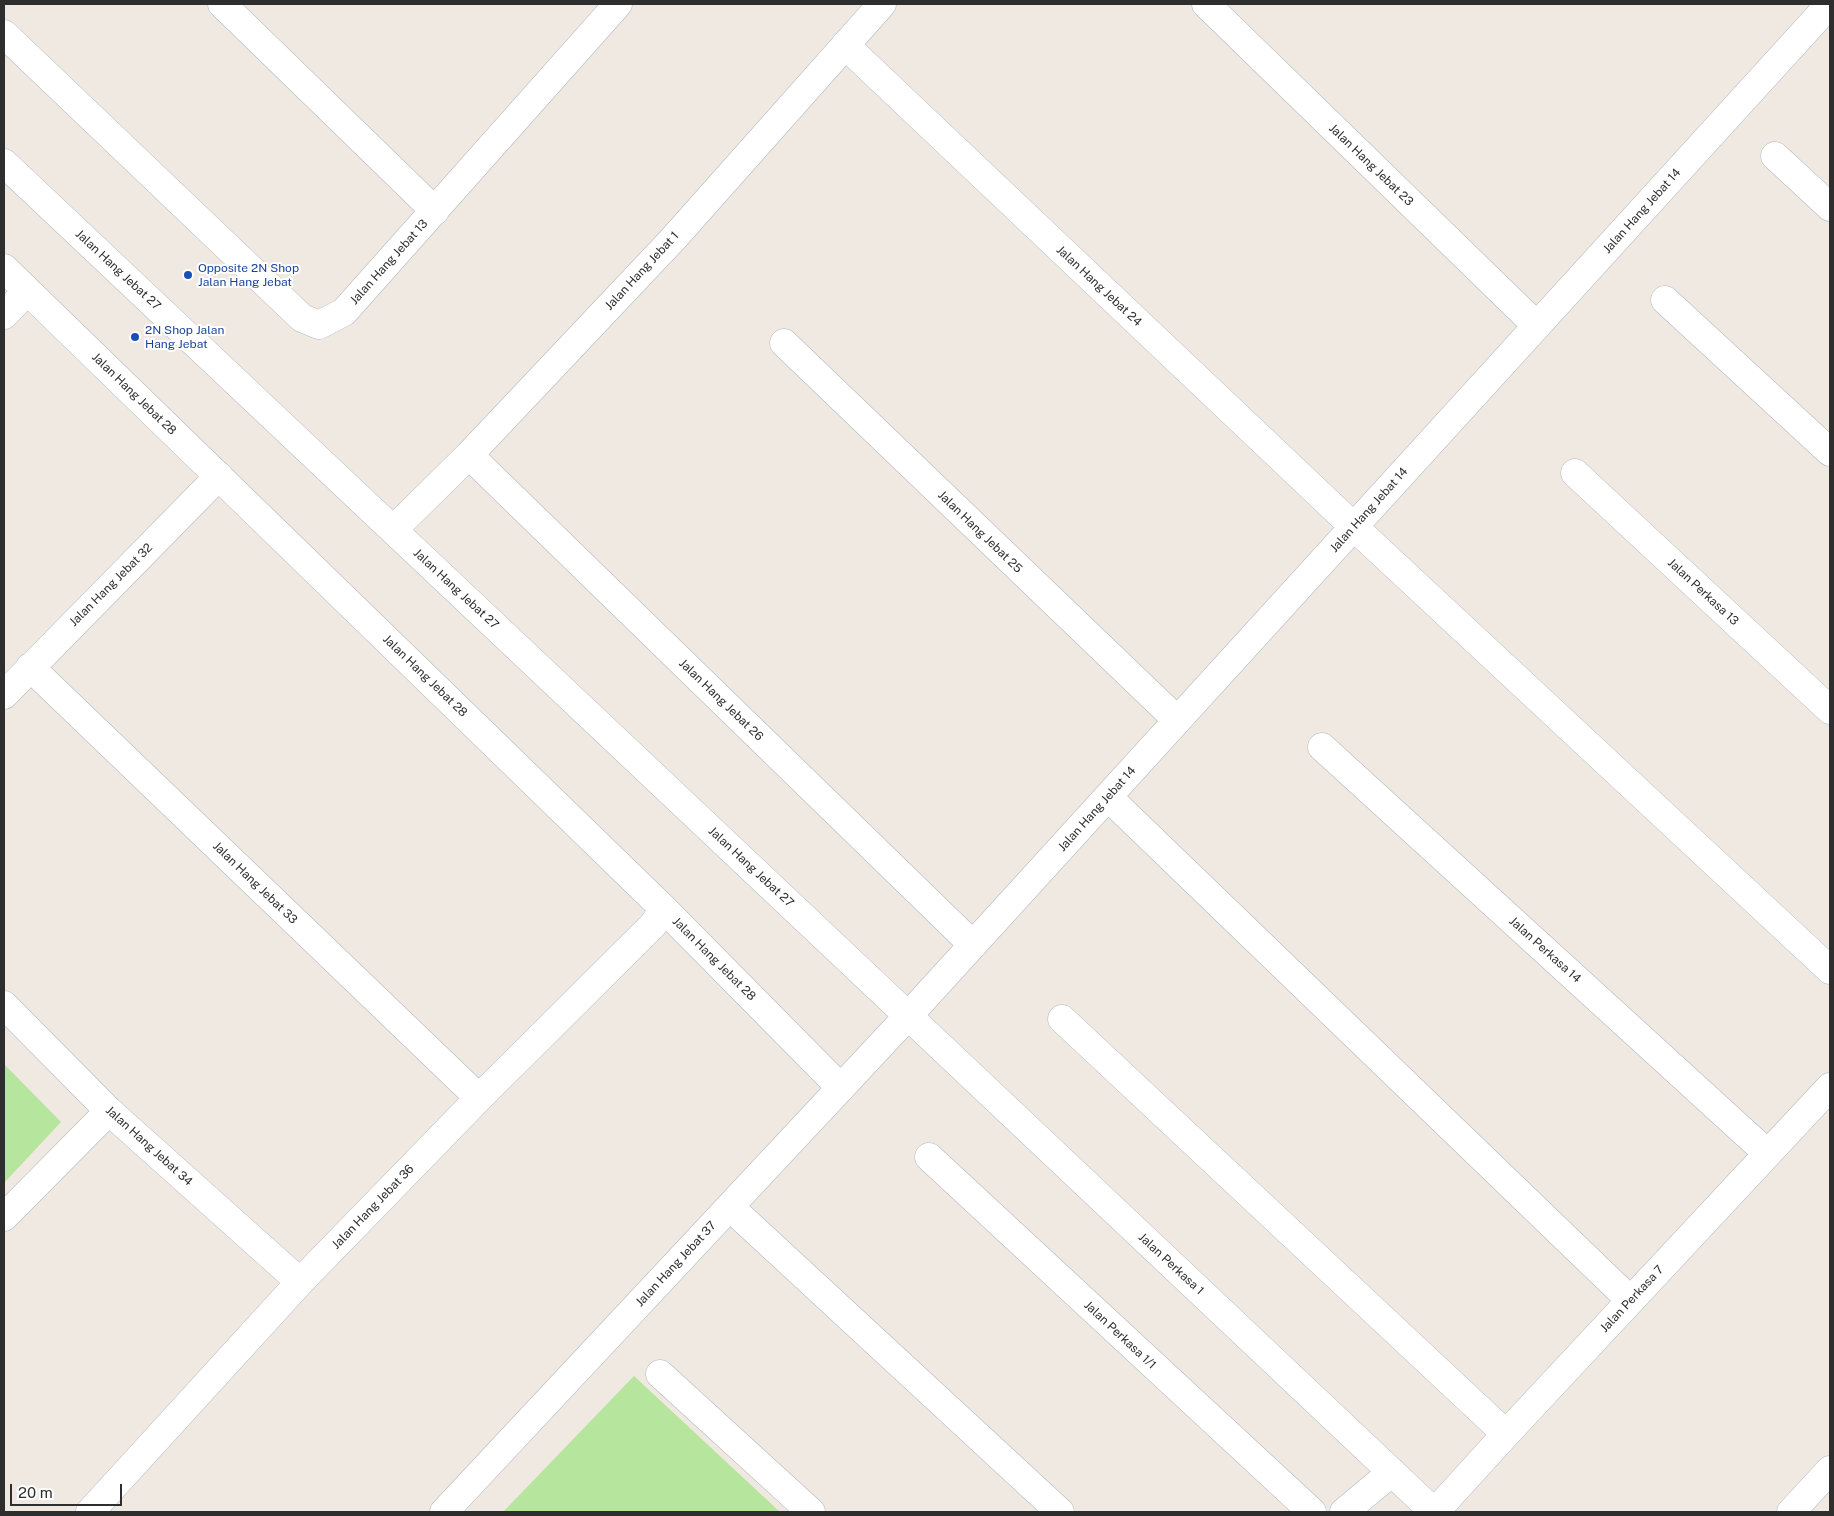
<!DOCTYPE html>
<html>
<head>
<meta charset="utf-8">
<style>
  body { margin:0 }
  #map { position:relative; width:1834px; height:1516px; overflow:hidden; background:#efe9e1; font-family:"Public Sans",sans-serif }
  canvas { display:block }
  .frame { position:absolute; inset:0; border:5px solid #2e2e2e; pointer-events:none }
  .scale { position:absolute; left:10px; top:1484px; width:112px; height:22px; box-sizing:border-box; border:2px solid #2e2e2e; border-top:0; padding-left:6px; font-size:15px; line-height:18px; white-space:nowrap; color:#2e2e2e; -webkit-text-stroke:4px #fff; paint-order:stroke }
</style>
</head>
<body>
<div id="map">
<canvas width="1834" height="1516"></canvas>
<div class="frame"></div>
<div class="scale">20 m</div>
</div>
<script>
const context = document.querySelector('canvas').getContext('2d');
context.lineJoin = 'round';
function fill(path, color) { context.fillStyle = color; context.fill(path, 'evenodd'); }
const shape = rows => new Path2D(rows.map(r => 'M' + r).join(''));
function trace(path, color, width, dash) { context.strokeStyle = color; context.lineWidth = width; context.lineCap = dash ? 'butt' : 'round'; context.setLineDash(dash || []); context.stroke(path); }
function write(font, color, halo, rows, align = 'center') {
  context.font = font + ' "Public Sans",sans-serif'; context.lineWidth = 4; context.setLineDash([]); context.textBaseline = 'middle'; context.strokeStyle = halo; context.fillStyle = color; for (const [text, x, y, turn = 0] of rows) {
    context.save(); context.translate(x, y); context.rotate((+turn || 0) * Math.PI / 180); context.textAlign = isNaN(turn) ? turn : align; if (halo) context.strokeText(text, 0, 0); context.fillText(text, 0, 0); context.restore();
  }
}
fill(shape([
  [4,1064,61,1122,4,1183],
  [634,1376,780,1512,503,1512]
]), '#b6e59e');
const minor = shape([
  [222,4,435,211],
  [1206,4,1537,326],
  [4,34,302,318,319,325,344,312,618,4],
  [845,45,1354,527,1830,970],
  [1775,156,1830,207],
  [4,163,1434,1512],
  [4,268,664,909,841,1088],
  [1665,300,1830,452],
  [4,315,27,291],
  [784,343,1177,720],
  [469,455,973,945],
  [1575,473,1830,710],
  [393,530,469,455,674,238,882,4],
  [30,667,479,1098],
  [4,695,219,476],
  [1322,747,1767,1153],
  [1108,797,1630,1300],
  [4,1005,109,1111,300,1282],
  [1062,1019,1506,1434],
  [929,1157,1312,1512],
  [730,1207,1060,1512],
  [4,1217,109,1111],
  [660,1374,811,1512],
  [90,1512,300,1282,479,1098,653,925,664,909],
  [444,1512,908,1016,1830,4],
  [1344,1512,1392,1472],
  [1435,1512,1506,1434,1830,1087],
  [1791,1512,1830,1470]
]);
trace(minor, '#b4b7c1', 29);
trace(minor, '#fff', 28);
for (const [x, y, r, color] of [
  [188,275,5,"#1a4fb4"],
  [135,337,5,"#1a4fb4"]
]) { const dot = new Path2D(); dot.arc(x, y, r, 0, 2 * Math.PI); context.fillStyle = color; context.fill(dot); trace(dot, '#fff', 2); }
write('12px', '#2e2e2e', '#fff', [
  ["Jalan Hang Jebat 23",1371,165,44],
  ["Jalan Hang Jebat 14",1642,211,-48],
  ["Jalan Hang Jebat 13",389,262,-48],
  ["Jalan Hang Jebat 27",118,270,43],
  ["Jalan Hang Jebat 1",642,271,-47],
  ["Jalan Hang Jebat 24",1099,286,43],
  ["Jalan Hang Jebat 28",134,394,44],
  ["Jalan Hang Jebat 14",1369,510,-48],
  ["Jalan Hang Jebat 25",980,532,44],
  ["Jalan Hang Jebat 32",111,585,-45],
  ["Jalan Hang Jebat 27",456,589,43],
  ["Jalan Perkasa 13",1703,592,43],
  ["Jalan Hang Jebat 28",425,676,44],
  ["Jalan Hang Jebat 26",721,700,44],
  ["Jalan Hang Jebat 14",1097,809,-48],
  ["Jalan Hang Jebat 27",751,867,43],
  ["Jalan Hang Jebat 33",255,883,44],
  ["Jalan Perkasa 14",1545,950,42],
  ["Jalan Hang Jebat 28",714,959,45],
  ["Jalan Hang Jebat 34",149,1146,42],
  ["Jalan Hang Jebat 36",373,1207,-46],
  ["Jalan Hang Jebat 37",676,1264,-47],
  ["Jalan Perkasa 1",1171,1264,43],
  ["Jalan Perkasa 7",1632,1299,-47],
  ["Jalan Perkasa 1/1",1120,1335,43]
]);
write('12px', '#164399', '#fff', [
  ["Opposite 2N Shop",198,268],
  ["Jalan Hang Jebat",198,282],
  ["2N Shop Jalan",145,330],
  ["Hang Jebat",145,344]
], 'left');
</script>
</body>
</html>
